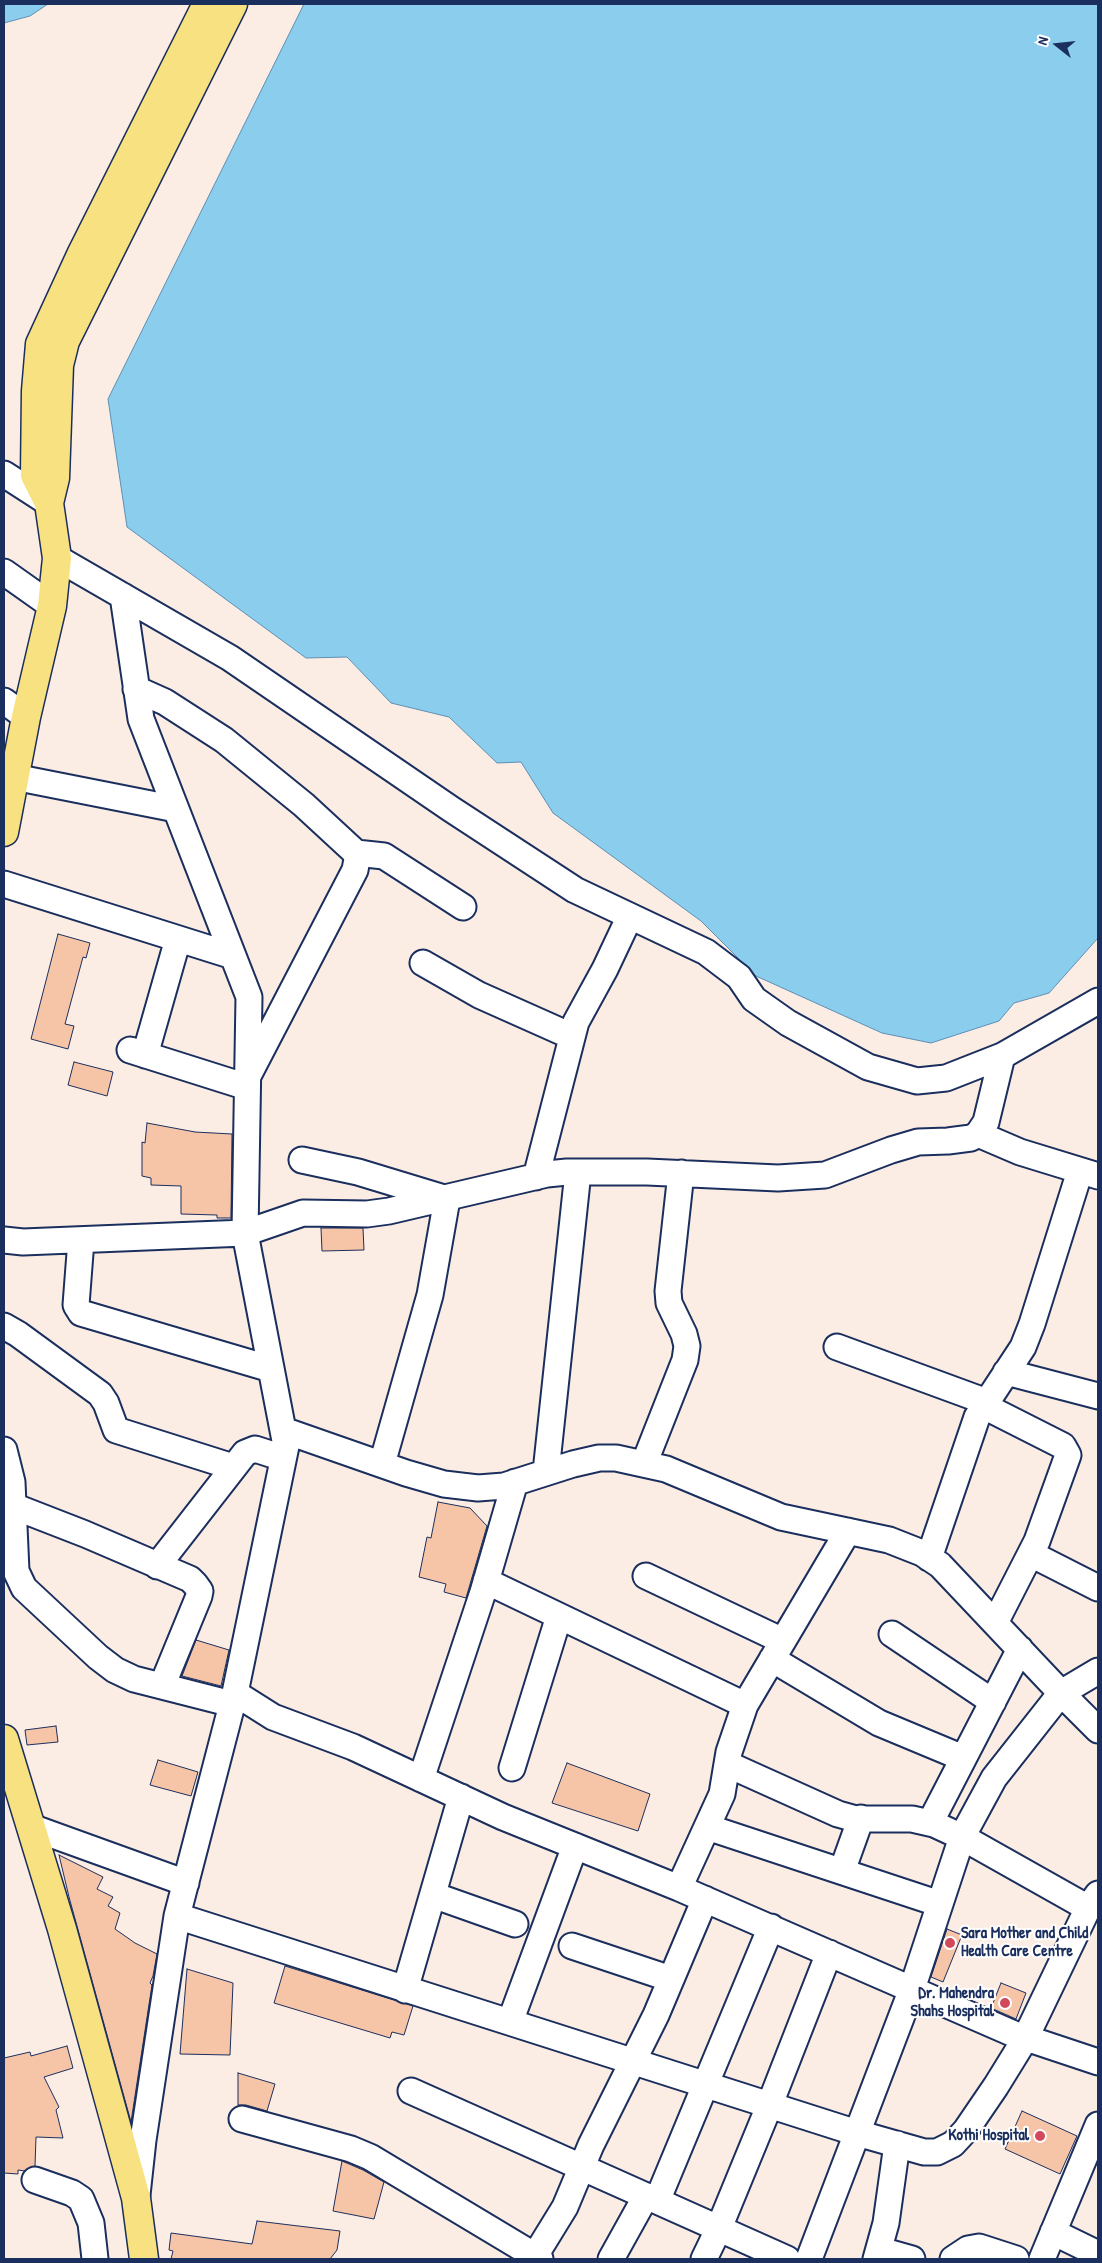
<!DOCTYPE html>
<html>
<head>
<meta charset="utf-8">
<style>
  body { margin:0 }
  #map { position:relative; width:1102px; height:2263px; overflow:hidden; background:#fcede4; font-family:"Patrick Hand",sans-serif }
  canvas { display:block }
  .frame { position:absolute; inset:0; border:5px solid #1b2f5e; pointer-events:none }
  .north { position:absolute; left:1032px; top:20px; width:50px; height:50px; -webkit-text-stroke:4px #fff; paint-order:stroke; rotate:286deg; font-size:14px; font-weight:700; line-height:20px; text-align:center; color:#1b2f5e }
  .north::after { content:''; display:block; margin:auto; width:18px; height:22px; background:#1b2f5e; clip-path:polygon(50% 0,100% 100%,50% 72%,0 100%) }
</style>
</head>
<body>
<div id="map">
<canvas width="1102" height="2263"></canvas>
<div class="frame"></div>
<div class="north">N</div>
</div>
<script>
const context = document.querySelector('canvas').getContext('2d');
context.lineJoin = 'round';
function fill(path, color) { context.fillStyle = color; context.fill(path, 'evenodd'); }
const shape = rows => new Path2D(rows.map(r => 'M' + r).join(''));
function trace(path, color, width, dash) { context.strokeStyle = color; context.lineWidth = width; context.lineCap = dash ? 'butt' : 'round'; context.setLineDash(dash || []); context.stroke(path); }
function write(font, color, halo, rows, align = 'center') {
  context.font = font + ' "Patrick Hand",sans-serif'; context.lineWidth = 4; context.setLineDash([]); context.textBaseline = 'middle'; context.strokeStyle = halo; context.fillStyle = color; for (const [text, x, y, turn = 0] of rows) {
    context.save(); context.translate(x, y); context.rotate((+turn || 0) * Math.PI / 180); context.textAlign = isNaN(turn) ? turn : align; if (halo) context.strokeText(text, 0, 0); context.fillText(text, 0, 0); context.restore();
  }
}
const water = shape([
  [4,4,48,4,30,16,4,23,4,4],
  [304,4,1098,4,1098,938,1049,993,1014,1003,999,1021,931,1043,882,1033,756,976,701,921,553,813,521,762,497,763,449,717,391,703,347,657,306,658,127,527,108,399,304,4]
]);
fill(water, '#8acdec');
trace(water, '#5e8eb3', 1);
const building = shape([
  [58,934,90,943,86,958,83,957,65,1024,74,1026,68,1049,31,1039,58,934],
  [74,1062,113,1072,107,1096,68,1085,74,1062],
  [147,1123,195,1132,232,1134,231,1218,217,1218,217,1215,181,1214,181,1186,151,1185,151,1178,142,1176,142,1142,145,1143,147,1123],
  [321,1228,363,1228,364,1250,322,1251,321,1228],
  [438,1502,470,1508,487,1526,466,1598,444,1592,446,1584,419,1577,427,1537,431,1538,438,1502],
  [196,1640,229,1650,221,1686,182,1676,196,1640],
  [56,1726,58,1742,27,1745,25,1730,56,1726],
  [158,1760,198,1772,191,1796,150,1785,158,1760],
  [567,1763,650,1794,638,1831,552,1803,567,1763],
  [59,1855,103,1877,97,1889,113,1897,108,1906,120,1913,115,1929,135,1943,157,1954,153,1976,150,1983,152,1985,131,2122,69,1897,59,1855],
  [947,1929,962,1935,943,1982,931,1977,947,1929],
  [285,1966,413,2006,404,2035,392,2032,390,2038,274,2003,285,1966],
  [187,1969,233,1983,230,2055,180,2054,187,1969],
  [1001,1983,1026,1993,1016,2019,991,2008,1001,1983],
  [67,2046,73,2068,44,2077,59,2107,56,2110,63,2138,36,2137,35,2166,25,2171,18,2170,18,2174,4,2173,4,2058,30,2052,31,2056,67,2046],
  [238,2073,275,2084,267,2111,246,2105,238,2105,238,2073],
  [1022,2111,1077,2136,1060,2174,1005,2149,1022,2111],
  [342,2161,363,2170,384,2182,374,2219,333,2211,342,2161],
  [257,2221,340,2231,337,2250,330,2259,171,2259,173,2251,169,2250,171,2233,252,2244,257,2221]
]);
fill(building, '#f6c4a6');
trace(building, '#1b2f5e', 1);
const minor = shape([
  [4,474,49,503],
  [57,558,230,658,451,809,575,890,706,952,739,977,754,999,788,1023,868,1067,917,1081,946,1078,1002,1056,1098,1001],
  [4,572,52,606],
  [123,596,141,719,249,997,245,1233,286,1446,235,1693,177,1916,143,2140,137,2195],
  [136,689,165,702,224,740,304,805,356,853,357,859,355,870,249,1074],
  [4,701,26,717],
  [14,777,176,809],
  [356,853,384,856,463,907],
  [4,884,233,956],
  [423,963,479,995,571,1036],
  [130,1050,247,1087],
  [145,1055,178,939],
  [978,1134,1020,1152,1098,1176],
  [302,1160,358,1172,447,1199,430,1295,382,1464],
  [536,1177,576,1022,605,969,630,916],
  [4,1240,23,1242,245,1233,303,1213,367,1214,389,1211,547,1174,567,1172,647,1172,778,1178,825,1175,891,1150,918,1142,948,1141,971,1138,978,1134,986,1122,1002,1056],
  [81,1240,76,1305,81,1313,271,1369],
  [4,1326,18,1334,100,1394,106,1403,116,1430,233,1467],
  [837,1347,987,1402],
  [1006,1372,1098,1396],
  [984,1406,1063,1446,1068,1455,1037,1541,995,1623],
  [283,1430,406,1473,444,1484,478,1488,504,1486,573,1464,599,1458,616,1458,666,1469,781,1517,889,1540,922,1553,940,1565,1061,1693,1098,1730],
  [4,1450,12,1482,16,1571,24,1588,98,1657,115,1670,134,1679,232,1704],
  [644,1464,685,1360,687,1346,684,1334,669,1303,668,1291,681,1173],
  [546,1472,578,1172],
  [13,1506,85,1534,190,1579,195,1584,200,1591,199,1596,162,1686],
  [1031,1554,1098,1588],
  [929,1558,977,1417,1023,1347,1032,1324,1080,1171],
  [157,1566,245,1453,255,1449,283,1458],
  [646,1576,783,1641],
  [486,1581,745,1705],
  [892,1634,993,1702],
  [772,1659,879,1723,963,1758],
  [235,1693,273,1717,353,1747,503,1817,679,1888,1014,2034,1098,2062],
  [727,1764,838,1814,856,1819,912,1819,934,1824,962,1837,1088,1908],
  [512,1768,559,1616],
  [421,1779,483,1592,515,1482],
  [930,1823,1020,1649],
  [31,1827,186,1883],
  [707,1827,940,1904],
  [842,1871,861,1818],
  [679,1888,722,1794,729,1752,745,1705,848,1531],
  [433,1895,515,1924],
  [177,1916,857,2133,924,2152,937,2152,953,2144,966,2130,996,2086,1025,2039,1088,1908,1098,1894],
  [572,1946,671,1979],
  [405,1990,461,1797],
  [510,2022,575,1846],
  [411,2091,787,2259],
  [242,2119,351,2149,370,2157,540,2259],
  [35,2180,72,2193,81,2199,91,2223,95,2259],
  [657,2201,771,1927],
  [1053,2232,1098,2254],
  [880,2250,912,2259],
  [533,2259,565,2207,591,2145,656,2015,705,1899],
  [611,2259,646,2196],
  [704,2259,719,2228,770,2104,829,1953],
  [809,2259,912,1989,962,1837,994,1778,1061,1693,1098,1671],
  [876,2259,886,2223,897,2144],
  [953,2259,968,2249,979,2247,1016,2259],
  [1042,2259,1098,2125]
]);
const major = shape([
  [49,503,55,478,59,365,65,341,233,4],
  [4,832,26,717,52,606,57,558,49,503,35,475,36,391,40,344,81,255,207,4],
  [4,1739,62,1929,136,2198,144,2259]
]);
trace(minor, '#1b2f5e', 29);
trace(major, '#1b2f5e', 31);
trace(minor, '#fff', 25);
trace(major, '#f8e181', 28);
for (const [x, y, r, color] of [
  [950,1943,6,"#d1495b"],
  [1005,2003,6,"#d1495b"],
  [1040,2136,6,"#d1495b"]
]) { const dot = new Path2D(); dot.arc(x, y, r, 0, 2 * Math.PI); context.fillStyle = color; context.fill(dot); trace(dot, '#fff', 2); }
write('bold 16px', '#1b2f5e', '#fff', [
  ["Sara Mother and Child",961,1934,"left"],
  ["Health Care Centre",961,1952,"left"],
  ["Dr. Mahendra",994,1994],
  ["Shahs Hospital",994,2012],
  ["Kothi Hospital",1029,2136]
], 'right');
</script>
</body>
</html>
